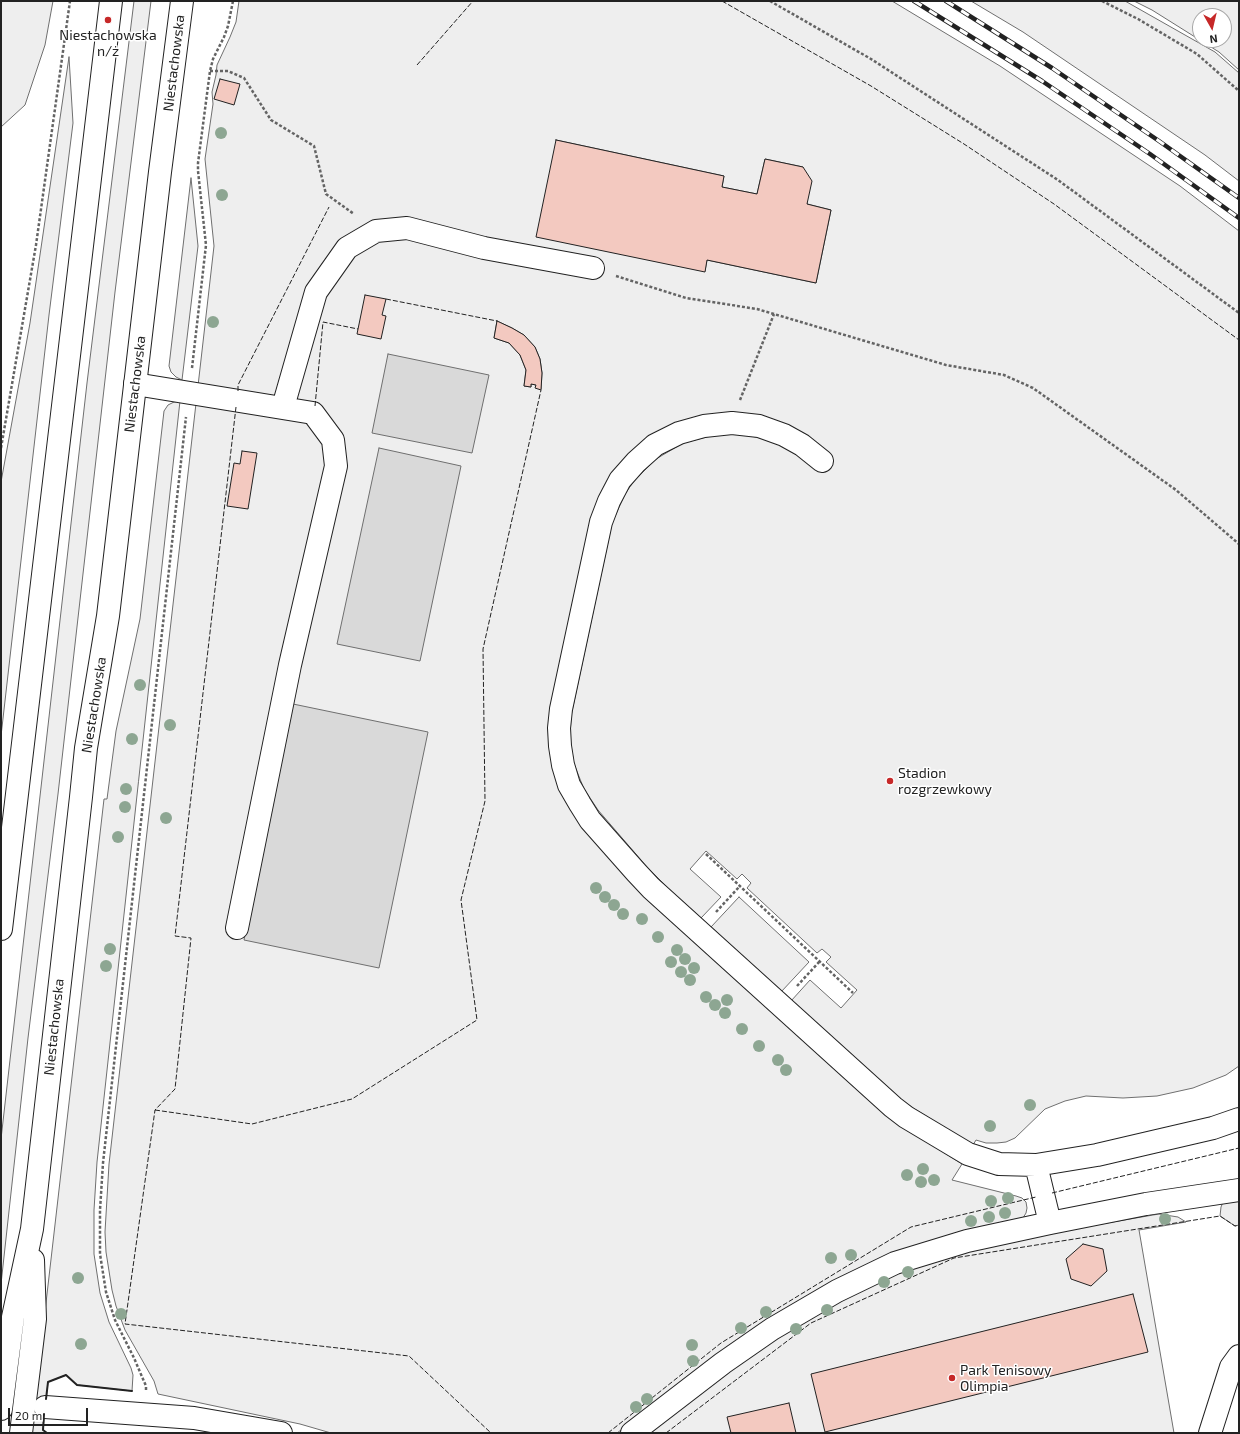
<!DOCTYPE html>
<html>
<head>
<meta charset="utf-8">
<style>
  body { margin:0 }
  #map { position:relative; width:1240px; height:1434px; overflow:hidden; background:#fff; font-family:"Exo 2",sans-serif }
  canvas { display:block }
  .frame { position:absolute; inset:0; border:2px solid #222; pointer-events:none }
  .north { position:absolute; left:1192px; top:8px; width:40px; height:40px; box-sizing:border-box; background:#fff; border:1px solid #a7a7a7; border-radius:50%; rotate:172deg; font-size:11px; font-weight:700; line-height:16px; text-align:center; color:#222 }
  .north::after { content:''; display:block; margin:auto; width:14px; height:18px; background:#c62828; clip-path:polygon(50% 0,100% 100%,50% 72%,0 100%) }
  .scale { position:absolute; left:8px; top:1408px; width:80px; height:18px; box-sizing:border-box; border:2px solid #222; border-top:0; padding-left:5px; font-size:12px; line-height:14px; white-space:nowrap; color:#222; -webkit-text-stroke:3px #fff; paint-order:stroke }
</style>
</head>
<body>
<div id="map">
<canvas width="1240" height="1434"></canvas>
<div class="frame"></div>
<div class="north">N</div>
<div class="scale">20 m</div>
</div>
<script>
const context = document.querySelector('canvas').getContext('2d');
context.lineJoin = 'round';
function fill(path, color) { context.fillStyle = color; context.fill(path, 'evenodd'); }
const shape = rows => new Path2D(rows.map(r => 'M' + r).join(''));
function trace(path, color, width, dash) { context.strokeStyle = color; context.lineWidth = width; context.lineCap = dash ? 'butt' : 'round'; context.setLineDash(dash || []); context.stroke(path); }
function write(font, color, halo, rows, align = 'center') {
  context.font = font + ' "Exo 2",sans-serif'; context.lineWidth = 3; context.setLineDash([]); context.textBaseline = 'middle'; context.strokeStyle = halo; context.fillStyle = color; for (const [text, x, y, turn = 0] of rows) {
    context.save(); context.translate(x, y); context.rotate((+turn || 0) * Math.PI / 180); context.textAlign = isNaN(turn) ? turn : align; if (halo) context.strokeText(text, 0, 0); context.fillText(text, 0, 0); context.restore();
  }
}
const green = shape([
  [1,1,53,1,45,45,25,105,1,127,1,1],
  [134,1,151,1,115,292,58,794,28,1038,1,1284,1,1139,87,383,134,1],
  [239,1,892,1,1000,66,1180,186,1239,231,1239,1066,1226,1075,1193,1088,1157,1096,1123,1098,1086,1096,1065,1101,1045,1109,1015,1138,1006,1142,997,1143,986,1143,976,1140,973,1145,905,1103,791,1001,810,980,841,1008,857,990,826,962,831,957,822,949,817,953,747,888,751,883,742,874,737,879,706,851,690,869,721,897,701,918,673,893,647,867,598,810,584,789,574,764,570,740,571,716,612,523,625,494,634,481,656,459,683,443,714,435,730,434,745,435,761,438,767,418,630,454,551,712,564,796,894,1121,962,1164,952,1180,1016,1196,1022,1198,1026,1202,1027,1208,1026,1213,1023,1218,919,1245,874,1261,832,1283,686,1381,617,1433,331,1433,300,1424,158,1394,154,1381,125,1330,116,1306,112,1290,106,1252,105,1232,109,1164,214,246,205,159,213,104,212,92,216,75,217,65,230,37,236,22,239,1],
  [556,140,724,176,722,187,757,194,765,159,803,167,807,204,831,210,816,283,707,260,705,271,556,140],
  [497,321,512,328,524,335,535,347,540,359,542,373,541,389,536,385,531,384,531,387,524,386,526,370,520,355,509,343,494,338,497,321],
  [971,1,1125,1,1215,52,1239,73,1239,181,1205,155,1023,32,971,1],
  [1134,1,1239,1,1239,70,1219,52,1152,10,1134,1],
  [1200,16,1224,16,1224,40,1200,40,1200,16],
  [69,57,73,123,49,315,1,736,1,482,30,323,69,57],
  [191,178,198,246,182,380,176,377,171,372,169,366,191,178],
  [180,401,97,1162,94,1210,94,1254,100,1293,109,1322,131,1368,133,1375,132,1391,77,1385,66,1375,48,1382,43,1430,47,1433,31,1433,104,799,107,799,116,731,140,619,164,411,168,405,174,402,180,401],
  [739,897,809,962,781,992,711,927,739,897],
  [1239,1196,1239,1225,1235,1226,1220,1216,1221,1207,1223,1202,1239,1196],
  [1159,1214,1178,1217,1186,1222,1139,1230,1174,1433,646,1433,766,1343,881,1276,1014,1239,1159,1214]
]);
fill(green, '#eee');
trace(green, '#6f6f6f', 1);
const water = shape([
  [388,354,489,375,472,453,372,433,388,354],
  [379,448,461,466,420,661,337,644,379,448],
  [293,704,428,732,379,968,244,940,293,704]
]);
fill(water, '#d9d9d9');
trace(water, '#6f6f6f', 1);
const building = shape([
  [220,79,240,84,234,105,214,99,220,79],
  [556,140,724,176,722,187,757,194,765,159,803,167,812,181,807,204,831,210,816,283,707,260,705,272,536,237,556,140],
  [365,295,386,299,382,315,386,316,381,339,357,334,365,295],
  [497,321,512,328,524,335,535,347,540,359,542,373,541,390,535,388,536,385,531,384,531,387,524,386,526,370,520,355,509,343,494,338,497,321],
  [242,451,257,453,248,509,227,506,234,463,240,464,242,451],
  [1083,1244,1103,1249,1107,1271,1091,1286,1071,1279,1066,1259,1083,1244],
  [1133,1294,1148,1352,825,1432,811,1374,1133,1294],
  [789,1403,796,1433,731,1433,727,1417,789,1403]
]);
fill(building, '#f3c9c0');
trace(building, '#222', 1);
const minor = shape([
  [135,384,313,413,333,440,336,466,290,665,237,928],
  [283,407,316,292,347,248,376,231,407,228,484,248,593,268],
  [822,461,802,445,784,435,759,426,732,423,704,426,679,433,655,445,636,462,620,480,609,501,601,522,561,709,559,728,560,746,563,765,569,785,580,804,590,820,636,872,651,888,893,1107,906,1117,968,1154,999,1164,1036,1165],
  [1050,1223,1036,1165,1097,1155,1157,1141,1213,1128,1239,1119],
  [45,1407,194,1418,281,1433],
  [632,1433,723,1363,772,1329,837,1291,895,1263,967,1241,1050,1223,1146,1204,1239,1190],
  [1210,1433,1231,1367,1239,1356]
]);
const major = shape([
  [1,929,111,1],
  [1,1409,13,1317,32,1229,81,797,86,748,108,616,160,172,182,1],
  [21,1433,35,1319,33,1260]
]);
trace(minor, '#222', 24);
trace(major, '#222', 24);
trace(shape([
  [770,1,871,59,1058,180,1239,313],
  [1102,1,1138,19,1197,54,1239,91],
  [210,71,228,71,244,78,271,120,314,146,326,194,354,214],
  [616,276,686,298,757,309,946,365,1004,375,1033,388,1176,490,1239,544],
  [192,368,206,245,198,171,198,163,210,71,213,59,224,37,228,26,233,1],
  [740,400,774,314],
  [1,448,36,245,70,1],
  [706,854,853,993],
  [716,912,740,886],
  [797,986,820,961],
  [146,1390,146,1386,134,1358,115,1320,106,1292,100,1254,100,1210,103,1163,186,417]
]), '#646464', 2.5, [3, 2]);
trace(minor, '#fff', 22);
trace(major, '#fff', 22);
const rail = shape([
  [914,1,1042,81,1150,154,1239,218],
  [946,1,1052,68,1159,141,1239,198]
]);
trace(rail, '#222', 4.5);
trace(rail, '#fff', 3, [9]);
trace(shape([
  [722,1,871,86,964,144,1054,204,1239,340],
  [417,65,473,1],
  [386,299,497,321],
  [238,391,238,385,329,207],
  [315,406,323,322,358,329],
  [236,407,175,936,191,938,175,1089,155,1110,125,1324,409,1356,491,1433],
  [155,1110,252,1124,352,1099,477,1020,461,900,485,801,483,649,541,390],
  [1052,1193,1239,1148],
  [608,1433,721,1343,911,1227,1036,1197],
  [666,1433,811,1323,954,1258,1220,1216,1235,1226,1239,1225]
]), '#222', 1, [5, 2]);
trace(shape([
  [46,1399,48,1382,66,1375,77,1385,132,1391],
  [44,1414,43,1430,47,1433]
]), '#222', 2);
context.fillStyle = '#8da692';
for (const [x, y] of [
  [221,133],
  [222,195],
  [213,322],
  [140,685],
  [170,725],
  [132,739],
  [126,789],
  [125,807],
  [166,818],
  [118,837],
  [596,888],
  [605,897],
  [614,905],
  [623,914],
  [642,919],
  [658,937],
  [110,949],
  [677,950],
  [685,959],
  [671,962],
  [106,966],
  [694,968],
  [681,972],
  [690,980],
  [706,997],
  [727,1000],
  [715,1005],
  [725,1013],
  [742,1029],
  [759,1046],
  [778,1060],
  [786,1070],
  [1030,1105],
  [990,1126],
  [923,1169],
  [907,1175],
  [934,1180],
  [921,1182],
  [1008,1198],
  [991,1201],
  [1005,1213],
  [989,1217],
  [1165,1219],
  [971,1221],
  [851,1255],
  [831,1258],
  [908,1272],
  [78,1278],
  [884,1282],
  [827,1310],
  [766,1312],
  [121,1314],
  [741,1328],
  [796,1329],
  [81,1344],
  [692,1345],
  [693,1361],
  [647,1399],
  [636,1407]
]) { context.beginPath(); context.arc(x, y, 6, 0, 2 * Math.PI); context.fill(); }
for (const [x, y, r, color] of [
  [108,20,4,"#c62828"],
  [890,781,4,"#c62828"],
  [952,1378,4,"#c62828"]
]) { const dot = new Path2D(); dot.arc(x, y, r, 0, 2 * Math.PI); context.fillStyle = color; context.fill(dot); trace(dot, '#fff', 1.5); }
write('14px', '#222', '#fff', [
  ["Niestachowska",108,35,"center"],
  ["n/ż",108,51,"center"],
  ["Stadion",898,773],
  ["rozgrzewkowy",898,789],
  ["Park Tenisowy",960,1370],
  ["Olimpia",960,1386]
], 'left');
write('14px', '#222', '#fff', [
  ["Niestachowska",174,63,-83],
  ["Niestachowska",135,384,-83],
  ["Niestachowska",94,705,-81],
  ["Niestachowska",54,1027,-84]
]);
</script>
</body>
</html>
